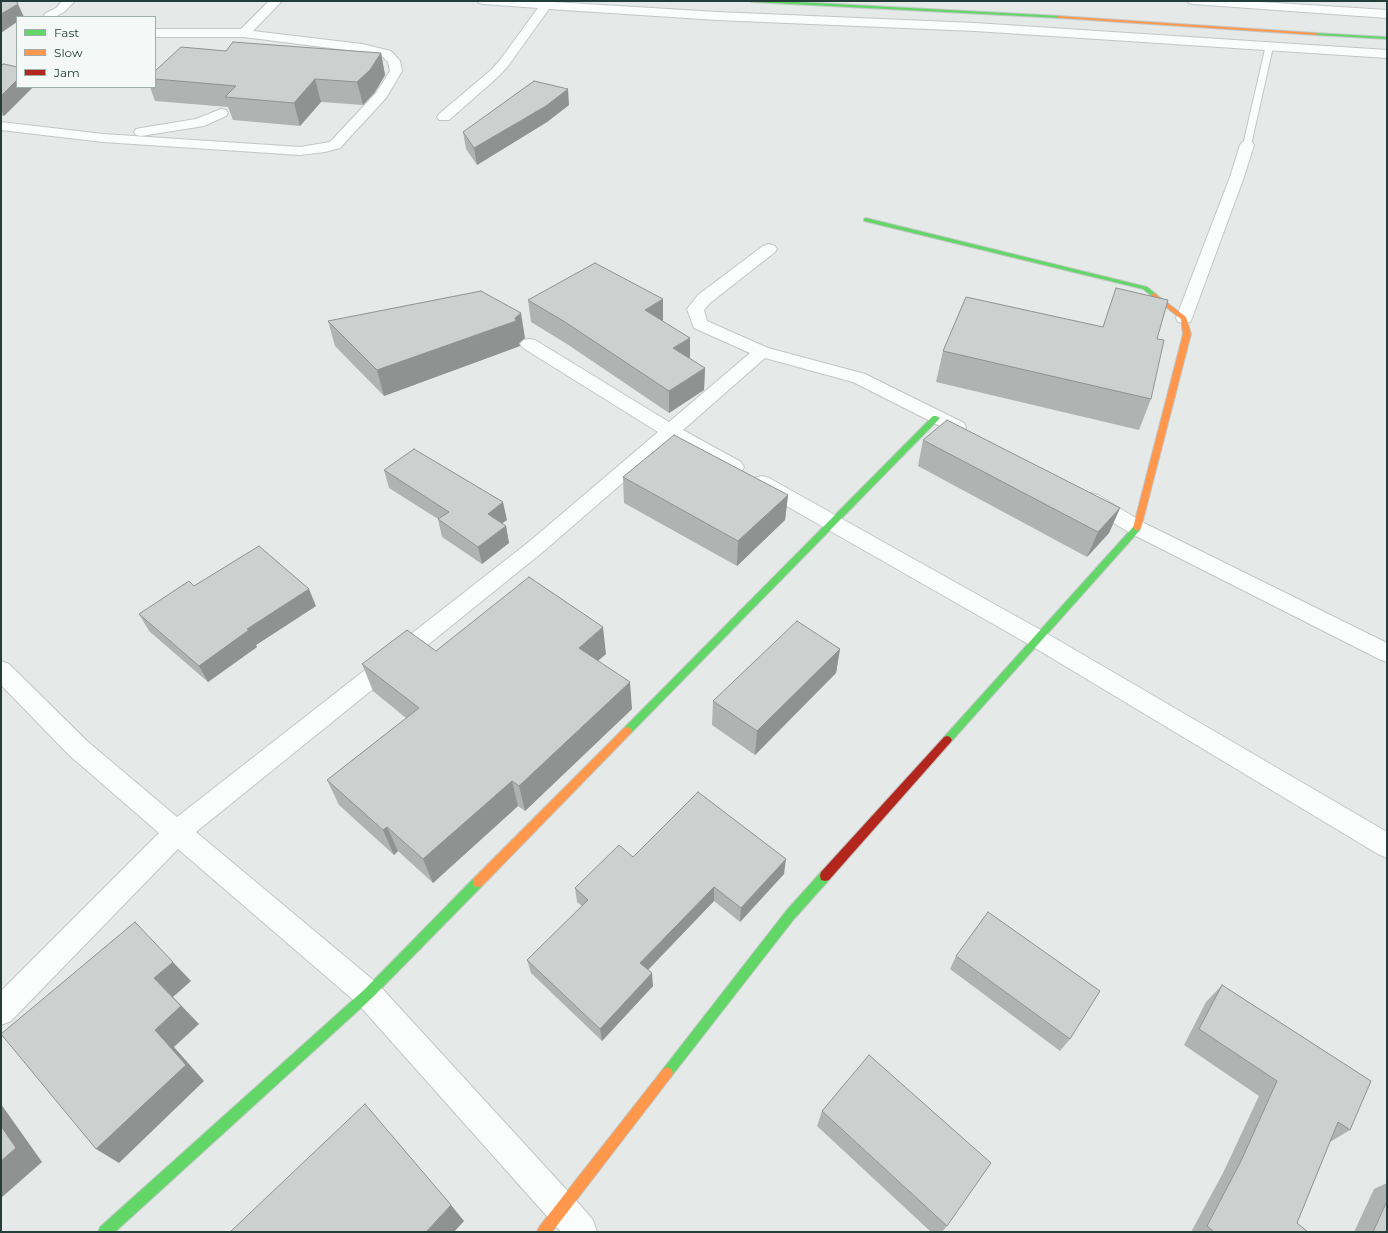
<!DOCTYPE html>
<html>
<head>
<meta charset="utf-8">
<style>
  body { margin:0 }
  #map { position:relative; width:1388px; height:1233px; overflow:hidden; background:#e5eae8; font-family:Montserrat,sans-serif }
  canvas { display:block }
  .frame { position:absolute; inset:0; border:2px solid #233d39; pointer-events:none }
  .legend { position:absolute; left:16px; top:16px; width:140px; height:72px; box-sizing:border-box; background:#f4f9f7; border:1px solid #a0aeab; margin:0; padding:5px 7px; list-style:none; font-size:12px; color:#233d39 }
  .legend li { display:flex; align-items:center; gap:8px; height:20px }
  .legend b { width:20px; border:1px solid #a0aeab }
</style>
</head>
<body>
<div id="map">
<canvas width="1388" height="1233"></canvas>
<div class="frame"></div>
<ul class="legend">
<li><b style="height:5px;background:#63d668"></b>Fast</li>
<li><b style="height:5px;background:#ff974d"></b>Slow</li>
<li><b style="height:5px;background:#b3261e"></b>Jam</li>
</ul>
</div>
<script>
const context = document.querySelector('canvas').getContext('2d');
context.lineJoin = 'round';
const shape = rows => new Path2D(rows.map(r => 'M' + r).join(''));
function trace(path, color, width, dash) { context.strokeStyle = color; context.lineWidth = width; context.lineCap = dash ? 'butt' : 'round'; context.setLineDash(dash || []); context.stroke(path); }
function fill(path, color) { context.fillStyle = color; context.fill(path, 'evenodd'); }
const lane = shape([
  [1266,45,1272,45,1273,47,1251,145,1247,148,1243,145,1266,45]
]);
const street = shape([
  [62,1,75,1,64,12,55,17,46,17,44,15,46,13,56,8,62,1],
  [269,1,282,1,253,31,362,44,391,51,400,61,402,71,386,98,340,148,325,152,300,155,103,142,1,130,1,122,103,134,300,147,330,142,376,93,390,71,388,62,383,57,362,52,244,37,155,37,155,29,241,29,269,1],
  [477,1,537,1,717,12,975,23,1387,50,1387,58,975,31,717,20,549,9,508,66,499,76,449,120,439,120,437,117,439,114,491,70,500,60,538,8,483,4,479,3,477,1],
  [1187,1,1245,1,1387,10,1387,18,1193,4,1189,3,1187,1],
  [221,109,226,110,228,113,226,116,204,126,141,136,136,135,134,132,136,129,141,128,196,119,221,109],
  [1247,141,1252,142,1254,145,1244,177,1192,318,1190,322,1184,323,1178,322,1176,318,1230,177,1240,145,1242,142,1247,141],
  [769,244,775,246,777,249,775,252,710,303,704,310,707,321,768,348,865,374,964,423,966,427,964,431,957,433,950,431,853,382,765,358,683,430,741,462,744,467,741,472,734,474,727,472,672,440,544,551,196,832,378,984,574,1198,593,1220,597,1232,561,1232,358,1004,178,849,11,1021,1,1025,1,991,159,833,69,755,1,685,1,661,9,664,87,741,177,817,530,541,658,432,523,348,520,344,523,340,529,339,535,340,669,422,750,353,694,328,687,309,698,295,763,246,769,244],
  [762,476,769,478,1046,633,1387,832,1387,858,1378,854,1030,645,755,488,752,483,755,478,762,476],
  [1091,493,1098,495,1144,523,1387,643,1387,662,1379,659,1130,533,1084,505,1081,500,1084,495,1091,493]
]);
const fast = shape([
  [750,1,779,1,1060,16,1062,17,1060,18,752,2,750,1],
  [1314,33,1387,37,1387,39,1316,35,1314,34,1314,33],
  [866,218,1147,287,1157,295,1154,297,1152,296,1143,289,864,221,864,219,866,218],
  [933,416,936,416,940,418,630,734,627,735,624,734,622,731,624,728,933,416],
  [1137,525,1140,526,1141,528,1140,530,950,743,947,744,944,743,942,740,944,737,1134,526,1137,525],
  [825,871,829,872,830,876,829,880,794,919,671,1077,667,1079,663,1077,661,1073,663,1069,786,911,821,872,825,871],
  [478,877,482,878,483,882,482,886,372,998,115,1232,98,1232,100,1227,364,990,474,878,478,877]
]);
const slow = shape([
  [1058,16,1316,33,1318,34,1316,35,1060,18,1058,18,1058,16],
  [1154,293,1186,317,1191,334,1141,528,1137,531,1133,528,1183,334,1181,319,1152,296,1151,295,1154,293],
  [627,727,630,728,632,731,630,734,482,886,478,887,474,886,473,882,474,878,624,728,627,727],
  [667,1067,671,1069,673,1073,671,1077,552,1232,537,1232,539,1227,663,1069,667,1067]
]);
const jam = shape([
  [947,736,950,737,952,740,950,743,829,880,825,881,821,880,820,876,821,872,944,737,947,736]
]);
trace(lane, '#c2c7c5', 2);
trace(street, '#c2c7c5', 2);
trace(fast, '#c1c8c6', 2);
trace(slow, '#c1c8c6', 2);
trace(jam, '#c1c8c6', 2);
fill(lane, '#fbfcfc');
fill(street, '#fbfcfc');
fill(fast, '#63d668');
fill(slow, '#ff974d');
fill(jam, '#b3261e');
fill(shape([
  [381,53,385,75,375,92,363,105,321,102,300,126,233,120,228,107,155,101,150,87,155,87,155,71],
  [1,65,17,87,33,87,4,116,1,115],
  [569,105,547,122,477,165,466,149,463,132],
  [1116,288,1157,339,1151,399,1139,430,936,382,943,351,1103,327],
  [663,299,663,322,690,359,705,368,704,390,669,413,567,344,531,322,528,300],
  [328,321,525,338,519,343,520,346,384,396,335,346],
  [923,440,1120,508,1109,533,1087,557,918,466],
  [384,470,507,520,502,523,506,526,509,543,482,564,442,537,438,519,389,488],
  [623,477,788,495,785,520,737,566,624,503],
  [194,586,316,606,256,645,257,647,208,682,149,631,139,614],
  [840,649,836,673,755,755,712,725,713,701],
  [436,651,606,654,598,661,632,709,525,811,518,806,433,883,398,851,394,855,339,805,327,780,406,718,373,691,362,664],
  [784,874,740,922,714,901,648,970,653,986,602,1041,531,973,527,960,582,906,577,902,575,888],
  [956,956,1070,1039,1060,1051,950,969],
  [1222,985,1350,1130,1330,1142,1297,1223,1308,1232,1191,1232,1223,1173,1259,1096,1184,1045,1206,1002],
  [822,1111,947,1226,942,1232,931,1232,817,1126],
  [1387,1183,1387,1232,1354,1232,1374,1189]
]), '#afb4b2');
fill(shape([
  [18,4,24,17,17,17,17,22,1,33,1,14],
  [381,53,385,75,375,92,363,105,357,82],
  [315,79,321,102,300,126,294,103],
  [17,80,17,87,33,87,4,116,1,109,1,96],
  [568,89,569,105,547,122,477,165,474,148],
  [663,299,663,321,646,332,645,310],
  [521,313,525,338,519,343,520,346,384,396,377,370,515,318],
  [690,338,690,361,673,348],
  [705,368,704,390,669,413,669,391],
  [788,495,785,520,737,566,738,541],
  [503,502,507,520,491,531,488,514],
  [1120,508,1109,533,1087,557,1098,532],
  [506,526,509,543,482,564,478,547],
  [309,589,316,606,256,645,257,647,208,682,199,666,247,629],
  [603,627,606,654,582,674,579,648],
  [840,649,836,673,755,755,757,731],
  [630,682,632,709,525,811,519,786],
  [512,781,518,806,433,883,423,859],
  [387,827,398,851,394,855,383,830],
  [786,859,784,874,740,922,741,908],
  [714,887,714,901,642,976,640,963],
  [173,962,191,981,173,997,199,1024,174,1047,204,1081,119,1163,96,1149,155,1030,154,978],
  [652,973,653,986,602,1041,600,1029],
  [1,1104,42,1162,1,1198],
  [451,1205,464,1221,454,1232,426,1232]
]), '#8f9291');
const building = shape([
  [1,1,16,1,18,4,1,14,1,1],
  [233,42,381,53,370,70,357,82,315,79,294,103,225,97,236,86,155,79,155,71,181,47,226,51,233,42],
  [4,64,17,67,17,80,1,96,1,65,4,64],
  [534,81,568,89,546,106,474,148,463,132,534,81],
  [595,263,663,299,645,310,690,338,673,348,705,368,669,391,565,322,528,300,595,263],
  [1116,288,1168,300,1157,339,1164,340,1151,399,943,351,966,297,1103,327,1116,288],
  [481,291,521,313,515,318,516,321,377,370,328,321,481,291],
  [947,420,1120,508,1098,532,923,440,947,420],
  [674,435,788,495,738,541,623,477,674,435],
  [414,449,503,502,488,514,506,526,478,547,438,519,449,512,384,470,414,449],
  [259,546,309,589,247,629,249,630,199,666,139,614,189,581,194,586,259,546],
  [529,577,603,627,579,648,630,682,519,786,512,781,423,859,387,827,383,830,327,780,419,708,362,664,407,630,436,651,529,577],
  [797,621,840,649,757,731,713,701,797,621],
  [698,792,786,859,741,908,714,887,640,963,652,973,600,1029,527,960,588,900,575,888,619,845,633,857,698,792],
  [988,912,1100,991,1070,1039,956,956,988,912],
  [135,922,173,962,154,978,181,1006,155,1030,186,1065,96,1149,1,1034,135,922],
  [1222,985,1371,1081,1350,1130,1338,1122,1297,1223,1308,1232,1214,1232,1207,1226,1241,1161,1277,1081,1199,1029,1222,985],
  [869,1055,991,1163,947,1226,822,1111,869,1055],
  [365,1104,451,1205,426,1232,230,1232,365,1104],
  [1,1126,16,1148,1,1161,1,1126],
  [1387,1201,1387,1232,1373,1232,1387,1201]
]);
fill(building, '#ccd1cf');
trace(building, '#8f9291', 1);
</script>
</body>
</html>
